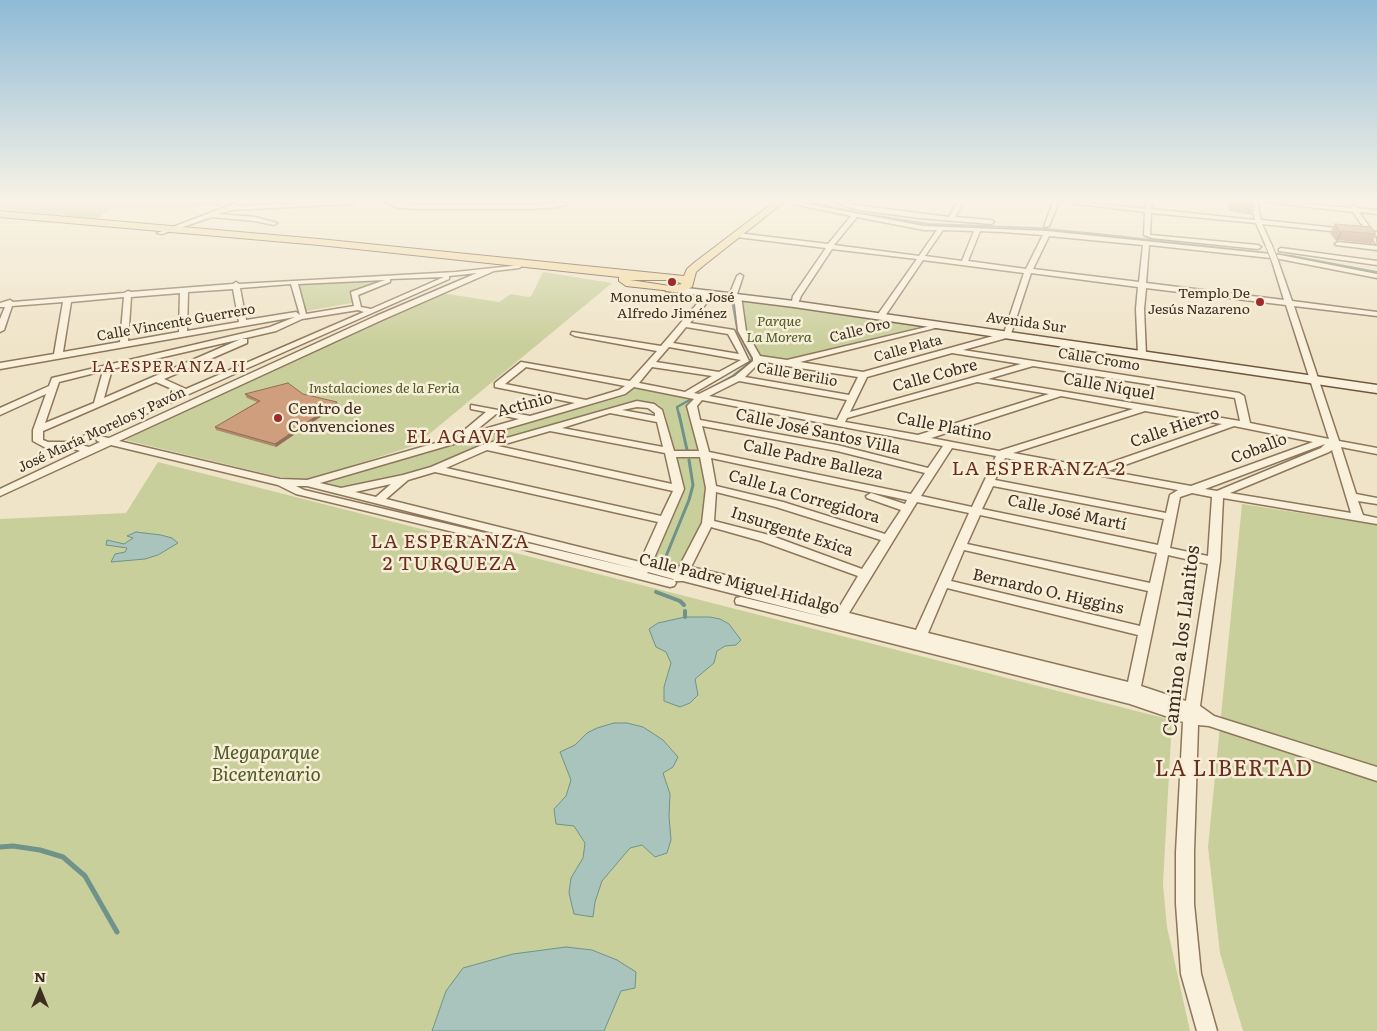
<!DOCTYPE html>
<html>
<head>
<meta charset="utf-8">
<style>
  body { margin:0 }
  #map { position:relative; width:1377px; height:1031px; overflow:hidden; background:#f0e4c8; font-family:Literata,serif }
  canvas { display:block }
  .north { position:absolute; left:15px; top:966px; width:50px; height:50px; -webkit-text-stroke:4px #f7eed8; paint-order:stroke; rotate:0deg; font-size:14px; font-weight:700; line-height:20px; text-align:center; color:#3d2e20 }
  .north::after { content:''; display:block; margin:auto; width:18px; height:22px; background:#3d2e20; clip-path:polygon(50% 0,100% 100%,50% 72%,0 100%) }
</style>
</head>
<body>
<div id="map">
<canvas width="1377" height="1031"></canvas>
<div class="north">N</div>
</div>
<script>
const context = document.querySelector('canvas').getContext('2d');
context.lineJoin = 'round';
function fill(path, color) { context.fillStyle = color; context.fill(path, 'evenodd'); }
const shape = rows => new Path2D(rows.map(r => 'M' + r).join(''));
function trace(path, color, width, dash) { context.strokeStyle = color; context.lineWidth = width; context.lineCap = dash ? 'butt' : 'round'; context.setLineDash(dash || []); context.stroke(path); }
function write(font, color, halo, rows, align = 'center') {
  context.font = font + ' Literata,serif'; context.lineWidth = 5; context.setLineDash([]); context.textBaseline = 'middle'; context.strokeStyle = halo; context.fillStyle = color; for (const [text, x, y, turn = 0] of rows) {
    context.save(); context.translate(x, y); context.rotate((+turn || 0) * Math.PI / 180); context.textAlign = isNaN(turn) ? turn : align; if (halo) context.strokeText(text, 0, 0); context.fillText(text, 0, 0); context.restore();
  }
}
fill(shape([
  [543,272,612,283,416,445,308,480,279,477,121,439,442,293,499,302,511,294,529,297,532,295],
  [387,279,351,294,352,303,306,311,299,284],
  [737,296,931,324,787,359,754,354,742,331],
  [634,386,695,398,688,406,707,488,703,523,676,573,651,566,684,489,664,411,659,405,649,402,631,403,474,447,417,473,339,489,314,483,625,396,631,391],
  [158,462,1172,720,1163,884,1167,927,1190,1031,0,1031,0,519,126,513],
  [1242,504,1377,525,1377,1031,1243,1031,1220,953,1208,847]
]), '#c9cf9b');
fill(shape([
  [0,202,236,202,219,206,110,209,96,219,0,208]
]), '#bfc49a');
const water = shape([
  [136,532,161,535,172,538,178,543,158,555,145,559,111,562,115,554,125,552,127,548,106,545,107,540,124,544,133,538,127,536,136,532],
  [685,617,710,617,720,619,729,624,741,640,736,645,725,646,717,651,714,663,695,679,698,695,690,703,680,707,664,701,664,687,671,663,666,652,656,647,649,629,658,623,685,617],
  [614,723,627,723,643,727,663,740,678,757,673,767,663,773,670,794,669,816,671,840,667,853,655,857,642,845,630,848,602,881,595,902,593,917,574,914,569,893,571,878,583,858,585,843,574,826,556,824,554,809,566,796,571,780,560,752,575,745,587,733,597,728,614,723],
  [566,947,592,950,617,960,636,972,635,988,621,991,604,1031,432,1031,446,991,463,968,513,954,566,947]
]);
fill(water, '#a9c4bc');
trace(water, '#6f938a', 1);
trace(shape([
  [811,202,859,213,928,224,1036,228,1107,235,1292,256,1377,272]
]), '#6f938a', 2);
trace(shape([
  [679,415,677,407,733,376,751,362,752,358,738,332,732,299]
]), '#6f938a', 2.5);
trace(shape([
  [679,414,687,450],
  [662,566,689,500,693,485,689,460]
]), '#6f938a', 3);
trace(shape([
  [656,592,680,601,684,605],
  [685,611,685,617]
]), '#6f938a', 4);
trace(shape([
  [0,847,13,846,40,850,63,857,85,876,117,932]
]), '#6f938a', 5);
const street = shape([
  [316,202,354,202,351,204,232,210,218,214,255,217,277,223,274,225,255,221,212,217,162,234,157,233,236,203,238,206,316,202],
  [385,202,421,205,532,205,573,202,557,207,532,209,421,209,399,208,385,202],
  [784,202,796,202,924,226,1047,231,1280,255,1377,274,1377,278,1280,259,1149,245,1146,283,1284,300,1272,261,1275,259,1278,261,1292,301,1377,312,1377,316,1294,306,1339,441,1377,448,1377,454,1341,447,1356,494,1377,498,1377,504,1358,501,1363,515,1377,518,1377,524,1223,498,1220,561,1200,706,1214,716,1377,767,1377,781,1209,726,1198,725,1194,852,1194,904,1201,974,1217,1031,1197,1031,1181,974,1176,904,1176,852,1183,722,1130,704,741,605,736,604,735,601,736,598,741,597,832,619,683,581,675,581,676,583,674,586,670,587,491,541,296,494,278,485,111,445,0,496,0,489,80,451,71,448,46,448,33,441,33,430,46,394,0,415,0,408,49,386,52,378,270,327,295,317,0,369,0,363,54,354,63,302,12,306,4,330,0,332,0,319,5,307,0,307,0,303,10,300,13,302,124,293,128,291,131,292,233,284,236,282,239,284,456,272,521,265,521,267,519,268,494,271,382,320,119,441,280,479,307,480,460,436,461,433,486,412,471,409,471,405,530,416,575,403,495,387,495,383,521,362,630,381,657,351,575,336,571,334,572,332,661,346,708,291,711,291,715,293,690,323,734,330,749,361,694,393,699,394,735,376,753,361,753,358,738,331,734,295,730,293,737,276,740,274,743,276,737,294,741,296,746,331,760,356,787,360,939,324,943,326,800,362,863,372,1004,333,1024,273,923,260,883,319,880,319,876,317,917,259,832,249,801,296,797,306,791,306,793,296,826,248,737,237,734,235,737,233,828,244,851,216,784,202],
  [857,217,924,230,937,230,919,256,834,245,857,217],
  [943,230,974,231,962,261,925,256,943,230],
  [980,231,1003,232,1043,235,1026,269,968,261,980,231],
  [1049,236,1143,245,1139,282,1033,269,1049,236],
  [477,273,376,316,109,438,98,436,189,394,449,279,449,276,477,273],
  [1031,273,1138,287,1136,309,1138,355,1142,358,1146,355,1144,309,1146,288,1286,305,1329,439,1250,423,1244,396,1239,393,963,350,1010,337,1031,273],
  [444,277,371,309,361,307,358,295,390,282,390,279,444,277],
  [385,280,351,292,354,306,306,314,298,284,385,280],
  [291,284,300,315,296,312,246,320,240,288,291,284],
  [233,289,239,322,187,331,188,292,233,289],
  [180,293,179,332,128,341,131,297,180,293],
  [124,297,120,342,63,352,71,302,124,297],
  [358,310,364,312,186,389,164,379,247,343,247,339,241,339,104,398,112,369,276,331,302,319,358,310],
  [686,327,728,334,739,354,673,343,686,327],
  [669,347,741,360,719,372,656,362,669,347],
  [952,353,1021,364,850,412,867,377,952,353],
  [761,361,787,366,858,377,849,395,745,377,761,361],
  [1033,366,1235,398,1240,421,988,379,1033,366],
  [526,367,625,386,619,390,586,400,505,384,526,367],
  [652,367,712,376,685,392,639,383,652,367],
  [103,371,94,403,45,423,59,382,103,371],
  [739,381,847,400,837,420,709,396,739,381],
  [156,382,179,392,70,442,48,442,43,440,43,431,156,382],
  [977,382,1049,394,918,435,845,422,847,418,977,382],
  [634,387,694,399,687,406,699,451,674,451,662,410,654,404,637,401,482,445,431,467,403,475,341,488,320,483,625,394,634,387],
  [1061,396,1133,409,999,451,931,438,1061,396],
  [702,400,943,446,928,468,837,445,700,420,697,406,702,400],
  [637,407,648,408,655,413,655,416,622,410,637,407],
  [1145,411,1222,424,1095,468,1013,453,1145,411],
  [610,413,657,422,663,447,562,428,610,413],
  [496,414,519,419,474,432,496,414],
  [702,426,837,451,925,473,911,494,709,452,702,426],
  [1234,426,1313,442,1191,486,1108,471,1234,426],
  [550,431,665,453,672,484,498,446,550,431],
  [96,437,97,441,100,442,89,447,81,445,96,437],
  [1325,444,1321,448,1217,491,1205,489,1325,444],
  [952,448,996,456,972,507,921,496,952,448],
  [487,450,673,491,661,516,446,468,487,450],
  [1332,450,1351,513,1230,493,1329,452,1332,450],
  [676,457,700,457,706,488,702,523,677,571,651,565,684,489,676,457],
  [711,458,907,500,905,504,871,493,866,496,867,498,901,510,885,534,783,502,716,486,711,458],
  [1005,458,1178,490,1170,495,1166,513,995,480,1005,458],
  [435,472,658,522,640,562,386,499,408,480,435,472],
  [391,484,376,497,355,492,391,484],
  [296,486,307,486,637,569,304,490,296,486],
  [993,486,1164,519,1158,545,982,509,993,486],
  [716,492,776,507,881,540,862,569,769,535,714,521,716,492],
  [1192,493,1212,497,1208,556,1170,548,1180,497,1192,493],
  [917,502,969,513,916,630,849,613,917,502],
  [980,515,1157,553,1150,583,967,544,980,515],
  [711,527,761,541,858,576,837,611,767,593,765,590,742,579,691,567,711,527],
  [964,550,1148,591,1140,626,951,581,964,550],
  [1168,555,1208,564,1186,701,1141,686,1168,555],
  [648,572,673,579,674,580,647,573,648,572],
  [947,588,1138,635,1128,682,928,633,947,588],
  [832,202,949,217,957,202,963,202,955,217,991,220,994,222,991,224,919,218,859,210,832,202],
  [1053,202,1059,202,1049,226,1044,227,1053,202],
  [1062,202,1082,202,1146,209,1146,202,1152,202,1151,209,1255,220,1251,202,1257,202,1261,220,1366,231,1353,212,1266,202,1288,202,1351,208,1353,205,1357,208,1377,210,1377,214,1359,212,1373,232,1377,232,1377,236,1375,236,1377,245,1369,235,1262,224,1272,246,1269,248,1266,246,1256,223,1151,213,1150,235,1258,245,1261,247,1258,249,1152,238,1144,235,1145,212,1062,202],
  [1338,242,1377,246,1377,250,1336,245,1335,244,1338,242],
  [1281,248,1377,261,1377,265,1279,251,1279,249,1281,248]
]);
const secondary = shape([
  [670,286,794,301,1377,385,1377,393,794,307,666,291,665,289,670,286]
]);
const primary = shape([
  [774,202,784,202,703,266,696,272,692,287,681,292,626,286,619,281,619,277,319,245,0,217,0,211,319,239,684,276,687,269,695,262,774,202],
  [630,280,674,280,682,284,670,286,630,280]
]);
trace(street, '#8d765c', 3);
trace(secondary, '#6f573f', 3);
trace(primary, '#5b4430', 2);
fill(street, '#faf1dc');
fill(secondary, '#faf1dc');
fill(primary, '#f3d9a0');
const streetBridge = shape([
  [1269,246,1275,261]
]);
trace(streetBridge, '#8d765c', 8, []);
trace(streetBridge, '#faf1dc', 6);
fill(shape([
  [1227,202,1253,202,1254,210,1252,215,1229,211],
  [1335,224,1376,234,1372,244,1338,240,1336,241,1330,233],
  [245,394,303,394,338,405,276,447,216,430,215,427,257,402,247,398]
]), '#b2896c');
fill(shape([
  [1343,231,1338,240,1336,241,1340,232],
  [337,402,338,405,276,447,275,444]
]), '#916f58');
const building = shape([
  [1230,202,1253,202,1254,210,1231,206,1230,202],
  [1335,224,1371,227,1376,234,1343,231,1340,232,1335,224],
  [288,383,303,394,337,402,275,444,215,427,260,401,245,394,288,383]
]);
fill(building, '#cf9f7d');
trace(building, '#916f58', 1);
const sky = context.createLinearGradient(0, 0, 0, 346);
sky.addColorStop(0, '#8fbad6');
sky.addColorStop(0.58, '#f8f3e6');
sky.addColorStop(1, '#f8f3e600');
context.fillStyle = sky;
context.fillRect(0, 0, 1377, 346);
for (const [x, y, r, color] of [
  [672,282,5,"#9e2a2b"],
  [1260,302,5,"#9e2a2b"],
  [278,418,5,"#9e2a2b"]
]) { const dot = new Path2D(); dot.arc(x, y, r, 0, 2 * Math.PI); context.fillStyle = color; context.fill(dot); trace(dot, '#f7eed8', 2); }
write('14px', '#3d2e20', '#f7eed8', [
  ["Templo De",1250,294],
  ["Jesús Nazareno",1250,310],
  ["Monumento a José",672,298,"center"],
  ["Alfredo Jiménez",672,314,"center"]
], 'right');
write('italic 14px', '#4d5a26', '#f7eed8', [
  ["Parque",779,322],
  ["La Morera",779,338],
  ["Instalaciones de la Feria",384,389]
]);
write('14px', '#3d2e20', '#f7eed8', [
  ["Calle Vincente Guerrero",176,323,-10],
  ["Avenida Sur",1026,323,8],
  ["Calle Oro",860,331,-14],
  ["Calle Plata",908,349,-15],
  ["Calle Cromo",1099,360,9],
  ["Calle Berilio",797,375,10],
  ["José María Morelos y Pavón",102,430,-25]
]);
context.letterSpacing = '1px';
write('16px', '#6b2e1e', '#f7eed8', [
  ["LA ESPERANZA II",169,367]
]);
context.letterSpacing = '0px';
write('16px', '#3d2e20', '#f7eed8', [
  ["Calle Cobre",935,376,-15],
  ["Calle Níquel",1109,387,10],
  ["Actinio",525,405,-15],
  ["Calle Platino",944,427,11],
  ["Calle Hierro",1175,428,-19],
  ["Calle José Santos Villa",818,432,12],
  ["Coballo",1259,449,-21],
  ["Calle Padre Balleza",813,460,12],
  ["Calle La Corregidora",804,497,16],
  ["Calle José Martí",1067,513,12],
  ["Insurgente Exica",792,532,18],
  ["Calle Padre Miguel Hidalgo",739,584,14],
  ["Bernardo O. Higgins",1048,592,13]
]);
write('16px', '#3d2e20', '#f7eed8', [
  ["Centro de",288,409],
  ["Convenciones",288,427]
], 'left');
context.letterSpacing = '1px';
write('19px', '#6b2e1e', '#f7eed8', [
  ["EL AGAVE",457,437],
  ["LA ESPERANZA 2",1039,469],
  ["LA ESPERANZA",450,542],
  ["2 TURQUEZA",450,564]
]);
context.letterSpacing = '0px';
write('19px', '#3d2e20', '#f7eed8', [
  ["Camino a los Llanitos",1182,641,-83]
]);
write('italic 19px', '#4d5a26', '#f7eed8', [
  ["Megaparque",266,753],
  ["Bicentenario",266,775]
]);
context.letterSpacing = '1px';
write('22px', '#6b2e1e', '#f7eed8', [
  ["LA LIBERTAD",1234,770]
]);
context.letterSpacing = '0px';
</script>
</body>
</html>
